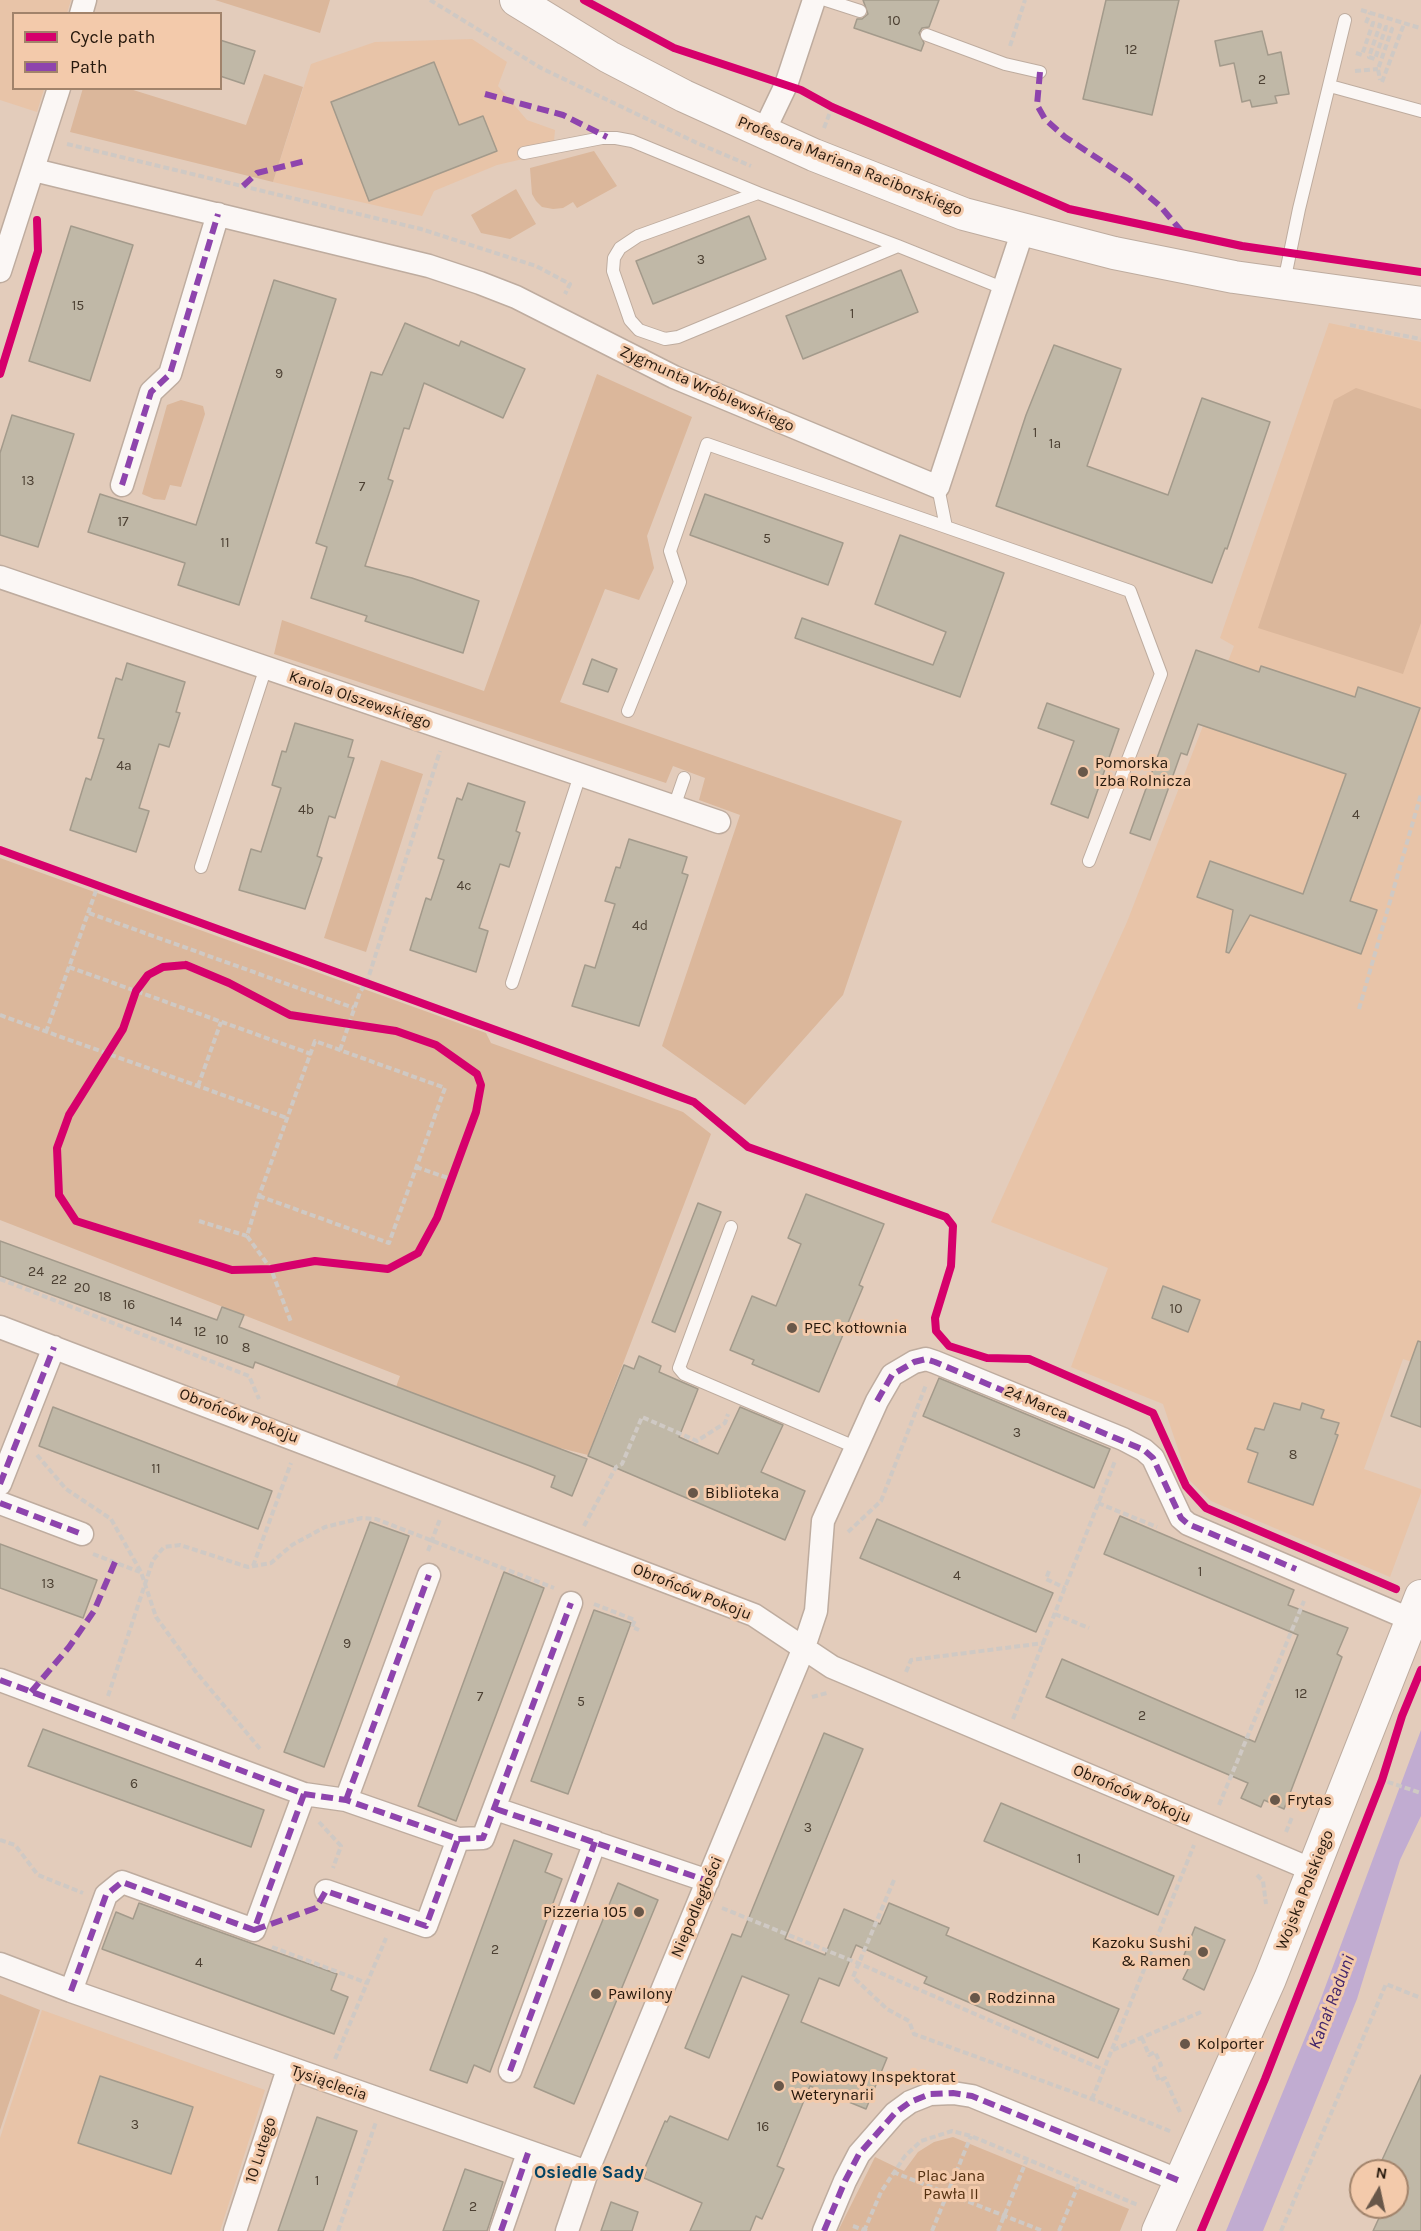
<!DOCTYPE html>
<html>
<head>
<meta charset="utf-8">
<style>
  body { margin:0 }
  #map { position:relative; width:1421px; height:2231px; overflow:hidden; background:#e3ccbb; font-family:Karla,sans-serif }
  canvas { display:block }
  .legend { position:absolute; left:12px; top:12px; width:210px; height:78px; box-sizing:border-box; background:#f3caab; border:2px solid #a1836b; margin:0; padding:8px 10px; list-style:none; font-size:18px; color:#26180c }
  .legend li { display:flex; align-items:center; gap:12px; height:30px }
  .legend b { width:30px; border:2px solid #a1836b }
  .north { position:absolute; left:1349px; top:2159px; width:60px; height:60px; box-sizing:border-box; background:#f3caab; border:2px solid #a1836b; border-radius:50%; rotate:9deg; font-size:16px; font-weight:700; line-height:24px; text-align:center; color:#26180c }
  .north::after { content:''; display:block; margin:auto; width:21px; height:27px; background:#685749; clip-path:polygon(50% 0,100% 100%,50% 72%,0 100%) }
</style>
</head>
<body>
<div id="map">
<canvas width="1421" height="2231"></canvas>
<ul class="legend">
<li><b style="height:8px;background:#d6006c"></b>Cycle path</li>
<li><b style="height:8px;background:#8e44ad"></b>Path</li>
</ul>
<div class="north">N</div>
</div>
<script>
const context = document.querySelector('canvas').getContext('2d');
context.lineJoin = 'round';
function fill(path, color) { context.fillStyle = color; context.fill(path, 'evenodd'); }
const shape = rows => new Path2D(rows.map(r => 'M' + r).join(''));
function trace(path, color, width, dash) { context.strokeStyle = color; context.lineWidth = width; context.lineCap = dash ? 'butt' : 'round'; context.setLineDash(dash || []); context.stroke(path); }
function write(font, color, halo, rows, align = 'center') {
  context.font = font + ' Karla,sans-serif'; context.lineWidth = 6; context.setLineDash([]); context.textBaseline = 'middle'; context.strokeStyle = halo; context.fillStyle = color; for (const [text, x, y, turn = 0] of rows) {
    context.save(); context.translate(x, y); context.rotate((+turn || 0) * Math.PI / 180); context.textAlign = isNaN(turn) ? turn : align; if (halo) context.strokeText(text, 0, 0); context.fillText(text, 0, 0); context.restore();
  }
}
fill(shape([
  [0,0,71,0,67,13,14,14,14,88,44,89,37,112,0,100],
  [472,39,507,62,498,86,527,120,555,130,553,152,497,165,434,191,422,216,273,182,311,64,375,42],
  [1329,323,1421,342,1421,1365,1403,1359,1364,1469,1421,1489,1421,1493,1390,1577,1211,1501,1188,1479,1163,1404,1071,1367,1108,1268,991,1222,1127,922,1234,646,1220,638],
  [42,2010,265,2090,220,2231,0,2231,0,2138]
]), '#e8c4a8');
fill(shape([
  [215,0,330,0,320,33],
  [264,74,303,87,273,182,70,132,83,88,130,89,246,125],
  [594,151,617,186,577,208,573,202,563,208,553,209,542,207,536,201,532,194,530,168],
  [516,189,536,224,510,239,481,233,471,215],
  [597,374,692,417,647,536,654,568,639,600,605,589,560,702,902,821,843,995,745,1105,662,1046,740,815,699,800,705,778,673,766,666,783,274,654,282,620,484,691],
  [1356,388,1421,409,1421,623,1403,674,1258,628,1334,400],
  [181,400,203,406,205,414,181,487,170,485,165,500,154,499,142,494,167,405],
  [381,760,423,774,366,952,324,938],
  [0,858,486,1033,491,1043,683,1112,711,1134,588,1455,552,1446,396,1387,400,1376,0,1220],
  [0,1994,40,2010,0,2130],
  [953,2137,1129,2209,1120,2231,838,2231,875,2157,904,2171,918,2152,934,2142]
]), '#dbb79b');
fill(shape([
  [1421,1730,1421,1816,1400,1860,1357,1999,1263,2231,1226,2231,1320,2001]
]), '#c1acd1');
const building = shape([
  [863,0,939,0,929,27,922,28,919,33,924,43,921,51,854,28,857,19,862,19,868,14,863,0],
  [1106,0,1179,0,1152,115,1083,99,1106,0],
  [1262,31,1268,55,1281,52,1289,94,1275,96,1277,103,1252,107,1250,100,1242,102,1234,63,1220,66,1215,41,1262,31],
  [220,40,255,51,244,84,220,76,220,40],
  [434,62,459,125,483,116,497,151,369,201,331,102,434,62],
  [749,216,766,259,653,304,636,261,749,216],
  [71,226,133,245,90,381,29,361,71,226],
  [901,270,918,312,803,359,786,316,901,270],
  [274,280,336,299,239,605,178,585,185,563,88,532,100,494,196,525,274,280],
  [405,323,459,346,461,341,525,369,503,418,424,383,409,429,404,428,388,479,393,481,365,566,412,578,479,601,463,653,365,621,367,616,311,598,327,547,316,543,371,372,382,375,405,323],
  [1054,345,1121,369,1087,466,1168,495,1202,398,1270,422,1227,549,1225,548,1212,583,996,506,1026,415,1054,345],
  [12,415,74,434,38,547,0,535,0,453,12,415],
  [705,494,843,543,828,585,690,535,705,494],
  [900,535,1004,573,960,697,795,638,802,618,933,665,946,632,875,604,900,535],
  [1196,650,1259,672,1261,666,1355,697,1358,687,1420,708,1350,901,1377,910,1361,954,1250,915,1229,953,1226,952,1233,910,1197,897,1210,861,1303,894,1346,774,1198,724,1187,755,1181,753,1150,840,1130,833,1196,650],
  [592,659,617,669,608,692,583,684,592,659],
  [127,663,185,682,176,712,180,713,169,747,159,744,139,808,149,811,136,852,70,830,86,778,91,780,104,739,98,738,116,678,122,680,127,663],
  [1047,703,1119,729,1088,818,1051,804,1074,741,1038,728,1047,703],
  [295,723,353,740,348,757,354,758,335,818,329,816,317,856,322,858,305,909,239,890,251,849,261,852,281,788,272,785,282,751,286,752,295,723],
  [468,783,525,802,516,831,520,833,509,867,500,864,479,928,488,931,476,972,410,950,426,898,431,900,444,860,438,858,457,798,462,800,468,783],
  [629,839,687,857,682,873,688,875,639,1026,572,1006,585,965,595,968,615,904,605,901,616,867,620,868,629,839],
  [806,1194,884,1224,859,1285,863,1287,819,1392,752,1364,754,1360,730,1350,752,1296,776,1306,801,1244,788,1238,806,1194],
  [698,1203,721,1212,675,1332,652,1322,698,1203],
  [0,1241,217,1320,222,1307,244,1315,239,1327,587,1459,572,1496,551,1487,555,1476,530,1466,255,1362,253,1368,0,1276,0,1241],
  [1163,1286,1200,1300,1188,1332,1152,1318,1163,1286],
  [1418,1341,1421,1342,1421,1427,1391,1416,1418,1341],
  [639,1356,661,1366,659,1372,698,1389,679,1437,718,1454,740,1407,783,1425,761,1472,805,1491,785,1540,588,1456,624,1365,634,1369,639,1356],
  [939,1378,1110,1449,1094,1488,923,1416,939,1378],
  [1274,1403,1300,1410,1302,1403,1324,1410,1321,1418,1339,1423,1335,1434,1338,1435,1313,1505,1248,1482,1258,1453,1247,1449,1255,1428,1264,1430,1274,1403],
  [53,1407,272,1491,258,1529,39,1446,53,1407],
  [1120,1516,1294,1590,1288,1605,1348,1628,1337,1654,1342,1657,1284,1809,1264,1800,1261,1807,1241,1798,1248,1783,1046,1697,1062,1659,1255,1742,1298,1635,1104,1554,1120,1516],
  [877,1519,1053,1593,1036,1632,860,1558,877,1519],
  [370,1522,409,1536,324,1767,284,1752,370,1522],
  [0,1544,97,1580,83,1618,0,1588,0,1544],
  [504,1572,544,1588,456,1821,418,1806,504,1572],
  [594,1610,631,1623,568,1794,531,1781,594,1610],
  [43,1729,264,1810,251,1847,28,1766,43,1729],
  [824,1733,863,1749,785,1939,825,1955,844,1909,880,1924,889,1903,949,1928,946,1935,1119,2009,1098,2058,924,1983,927,1977,856,1945,839,1986,819,1978,801,2022,887,2058,866,2109,810,2086,777,2166,784,2169,762,2219,756,2216,750,2231,690,2231,702,2203,644,2178,646,2172,644,2170,665,2121,667,2122,670,2116,728,2140,789,1995,742,1976,709,2058,685,2048,732,1934,741,1937,824,1733],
  [1001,1803,1174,1876,1158,1915,984,1841,1001,1803],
  [514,1840,552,1854,545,1872,562,1879,490,2072,474,2065,467,2083,430,2070,514,1840],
  [618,1883,658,1900,574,2104,534,2087,618,1883],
  [139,1903,337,1974,331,1990,348,1997,334,2034,102,1949,116,1912,133,1919,139,1903],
  [1195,1927,1225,1940,1204,1990,1183,1979,1189,1967,1181,1963,1195,1927],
  [1421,2075,1421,2231,1373,2231,1384,2207,1397,2207,1397,2180,1402,2171,1377,2171,1421,2075],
  [100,2076,193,2107,171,2174,78,2143,100,2076],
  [317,2117,357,2131,323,2231,278,2231,317,2117],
  [465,2169,503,2182,487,2231,443,2231,465,2169],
  [611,2202,638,2212,632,2231,601,2231,611,2202]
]);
fill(building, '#c0b8a7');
trace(building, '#a39a8b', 1.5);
const lane = shape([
  [826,0,860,11],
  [927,35,1005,64,1040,72],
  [1330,86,1421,111],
  [524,153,602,138,616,138,632,141,758,193],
  [898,246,678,337,665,339,639,330,630,320,613,271,614,258,620,248,638,236,758,193,898,246,1005,289],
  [1284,282,1299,209,1345,20],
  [946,527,1130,591,1161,674,1089,861],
  [628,711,680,582,670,551,707,444,946,527,938,487],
  [674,807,684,778],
  [201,867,266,667],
  [512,983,580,775],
  [731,1227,679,1368,684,1374,855,1447]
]);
const street = shape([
  [81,14,85,0],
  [763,133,786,85,814,0],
  [34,170,429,266,480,283,516,297,674,377,938,487,1023,230],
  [0,271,59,88],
  [122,485,151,392,170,374,218,214],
  [0,577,719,822],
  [0,1327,754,1615,832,1667,1315,1871],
  [0,1484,54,1347],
  [0,1503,82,1534],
  [0,1680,304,1794,346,1800,458,1839,483,1838,571,1603],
  [346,1800,429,1575],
  [496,1809,708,1881],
  [326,1891,426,1926,458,1839],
  [0,1964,71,1991,587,2172],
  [71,1991,106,1895,122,1882,254,1930,304,1794],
  [510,2071,595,1842],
  [235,2231,288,2069],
  [501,2231,528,2153],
  [567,2231,587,2172,803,1650,816,1611,823,1521,877,1401,892,1375,914,1362,926,1359,935,1362,1123,1439,1144,1450,1153,1458,1181,1518,1188,1524,1412,1620],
  [824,2231,845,2181,859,2154,895,2113,910,2102,930,2094,953,2093,972,2096,1180,2181]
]);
const secondary = shape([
  [516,0,609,57,684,96,814,155,964,214,1114,253,1234,277,1421,303],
  [1158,2231,1270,1979,1421,1596]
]);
trace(lane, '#beac9f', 14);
trace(street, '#beac9f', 25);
trace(secondary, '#beac9f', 34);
trace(shape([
  [430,0,541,68,697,143,751,166],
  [592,5,595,0],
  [1361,10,1420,28],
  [1366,23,1370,13],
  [1010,46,1025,0],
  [1356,53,1362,55,1373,23,1380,25,1369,57,1375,59,1386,27,1392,29,1378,69,1380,80],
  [1355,71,1378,69],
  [1382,82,1404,24],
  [824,128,832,107],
  [67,144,421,229,536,266,570,284,565,294],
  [1350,325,1421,339],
  [89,913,354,1008],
  [69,967,311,1054],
  [1359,1009,1421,794],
  [0,1015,287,1118],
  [46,1032,98,885],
  [340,1050,360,992,367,982,440,751],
  [198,1086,221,1022],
  [416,1167,451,1179],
  [259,1196,389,1243,445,1088,315,1041,259,1196,247,1236,271,1269,291,1322],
  [199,1221,247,1236],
  [0,1279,249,1376,259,1399],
  [37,1455,66,1489,111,1519,141,1572,156,1617,196,1672,261,1750],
  [1098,1503,1157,1527],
  [584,1526,616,1467,622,1464,642,1417,697,1441,725,1423,728,1414],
  [848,1532,881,1501,926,1385],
  [428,1551,440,1519],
  [93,1554,140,1572],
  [253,1566,291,1463],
  [1049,1571,1046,1579,1065,1588],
  [594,1604,635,1620,632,1627,639,1630],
  [1055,1614,1089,1628],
  [906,1672,911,1660,1044,1643],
  [108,1696,153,1560,164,1547,180,1545,248,1567,271,1563,292,1545,325,1527,362,1518,376,1519,554,1588],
  [812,1697,827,1693],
  [1013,1719,1115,1461],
  [1379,1779,1421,1793],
  [1219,1805,1304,1601],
  [319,1822,341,1846,333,1868],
  [1286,1832,1292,1817],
  [0,1840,15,1845,38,1875,83,1893],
  [1257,1875,1263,1881,1266,1904],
  [894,1880,853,1977,887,2009,909,2021,914,2034,1092,2099,1172,2132],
  [722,1908,860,1964,1104,2070],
  [272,1947,367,1983],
  [1142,2038,1149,2055,1155,2052,1161,2065,1154,2068,1159,2081,1165,2078,1180,2112],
  [1113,2050,1201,2012],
  [335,2059,386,1938],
  [1092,2099,1194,1845],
  [893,2172,1043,2231],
  [853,2226,867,2231],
  [338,2231,376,2122],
  [864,2231,881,2192,905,2156,921,2141,952,2131,971,2136,1138,2205],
  [932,2231,971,2136],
  [998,2231,1027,2159],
  [1059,2231,1080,2181],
  [1201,2231,1296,1999],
  [1281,2231,1386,1984,1421,1998]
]), '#cfc9c4', 4, [6, 3]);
trace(lane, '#fbf7f5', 12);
trace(street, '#fbf7f5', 22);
trace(secondary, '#fbf7f5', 32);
trace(shape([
  [1040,72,1037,105,1045,119,1065,137,1129,179,1161,207,1183,233],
  [485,94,563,115,607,137],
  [243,186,257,173,305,161],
  [122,485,151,392,170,374,218,214],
  [877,1401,892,1375,914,1362,926,1359,935,1362,1144,1450,1153,1458,1181,1518,1188,1524,1296,1569],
  [0,1484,54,1347],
  [0,1503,82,1534],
  [0,1680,304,1794,346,1800,458,1839,483,1838,571,1603],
  [31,1692,69,1647,94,1611,115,1562],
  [346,1800,429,1575],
  [496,1809,708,1881],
  [254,1930,316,1908,326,1891,426,1926,458,1839],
  [71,1991,106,1895,122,1882,254,1930,304,1794],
  [510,2071,595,1842],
  [501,2231,528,2153],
  [824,2231,845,2181,859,2154,895,2113,910,2102,930,2094,953,2093,972,2096,1180,2181]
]), '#8e44ad', 6, [12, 6]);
trace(shape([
  [584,0,674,48,801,90,832,107,1069,209,1242,246,1421,272],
  [0,374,38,251,37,220],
  [0,850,694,1102,748,1147,946,1217,953,1226,951,1266,935,1318,936,1331,949,1346,987,1358,1029,1359,1153,1413,1186,1486,1206,1508,1396,1589],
  [186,965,229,983,290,1015,396,1031,436,1045,477,1074,481,1085,476,1112,437,1218,418,1253,388,1269,315,1261,271,1269,232,1270,76,1221,59,1195,57,1148,69,1115,123,1029,136,991,148,975,163,967,186,965],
  [1201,2231,1265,2079,1382,1780,1402,1716,1421,1670]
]), '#d6006c', 8);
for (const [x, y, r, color] of [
  [1083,772,6,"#685749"],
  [792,1328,6,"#685749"],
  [693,1493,6,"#685749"],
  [1275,1800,6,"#685749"],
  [639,1912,6,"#685749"],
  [1203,1952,6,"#685749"],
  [596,1994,6,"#685749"],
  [975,1998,6,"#685749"],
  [1185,2044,6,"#685749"],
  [779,2086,6,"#685749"]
]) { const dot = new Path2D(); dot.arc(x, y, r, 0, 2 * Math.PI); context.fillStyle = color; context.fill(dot); trace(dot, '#f3caab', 2); }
write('14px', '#4c4033', null, [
  ["10",894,21],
  ["12",1131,50],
  ["2",1262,80],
  ["3",701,260],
  ["15",78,306],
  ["1",852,314],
  ["9",279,374],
  ["1",1035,433],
  ["1a",1055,444],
  ["13",28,481],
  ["7",362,487],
  ["17",123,522],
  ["5",767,539],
  ["11",225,543],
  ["4a",124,766],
  ["4b",306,810],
  ["4",1356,815],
  ["4c",464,886],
  ["4d",640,926],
  ["24",36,1272],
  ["22",59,1280],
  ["20",82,1288],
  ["18",105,1297],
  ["16",129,1305],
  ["10",1176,1309],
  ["14",176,1322],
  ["12",200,1332],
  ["10",222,1340],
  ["8",246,1348],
  ["3",1017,1433],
  ["8",1293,1455],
  ["11",156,1469],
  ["1",1200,1572],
  ["4",957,1576],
  ["13",48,1584],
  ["9",347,1644],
  ["12",1301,1694],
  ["7",480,1697],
  ["5",581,1702],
  ["2",1142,1716],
  ["6",134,1784],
  ["3",808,1828],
  ["1",1079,1859],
  ["2",495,1950],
  ["4",199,1963],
  ["3",135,2125],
  ["16",763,2127],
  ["1",317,2181],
  ["2",473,2207]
]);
write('16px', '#26180c', '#f3caab', [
  ["Profesora Mariana Raciborskiego",850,166,22],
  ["Zygmunta Wróblewskiego",707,389,24],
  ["Karola Olszewskiego",360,700,19],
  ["24 Marca",1036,1403,22],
  ["Obrońców Pokoju",239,1416,21],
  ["Obrońców Pokoju",692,1592,22],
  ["Obrońców Pokoju",1132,1794,23],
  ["Wojska Polskiego",1305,1890,-68],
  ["Niepodległości",697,1907,-67],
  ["Tysiąclecia",329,2083,19],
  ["10 Lutego",261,2150,-72]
]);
write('16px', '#26180c', '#f3caab', [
  ["Pomorska",1095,763],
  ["Izba Rolnicza",1095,781],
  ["PEC kotłownia",804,1328],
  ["Biblioteka",705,1493],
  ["Frytas",1287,1800],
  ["Pizzeria 105",627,1912,"right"],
  ["Kazoku Sushi",1191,1943,"right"],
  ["& Ramen",1191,1961,"right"],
  ["Pawilony",608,1994],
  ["Rodzinna",987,1998],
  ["Kolporter",1197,2044],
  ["Powiatowy Inspektorat",791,2077],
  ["Weterynarii",791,2095]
], 'left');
write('16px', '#553110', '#f3caab', [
  ["Plac Jana",951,2176],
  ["Pawła II",951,2194]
]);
write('italic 18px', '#42256b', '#f3caab', [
  ["Kanał Raduni",1332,2002,-69]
]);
write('bold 18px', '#034363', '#f3caab', [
  ["Osiedle Sady",589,2173]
]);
</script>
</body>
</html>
